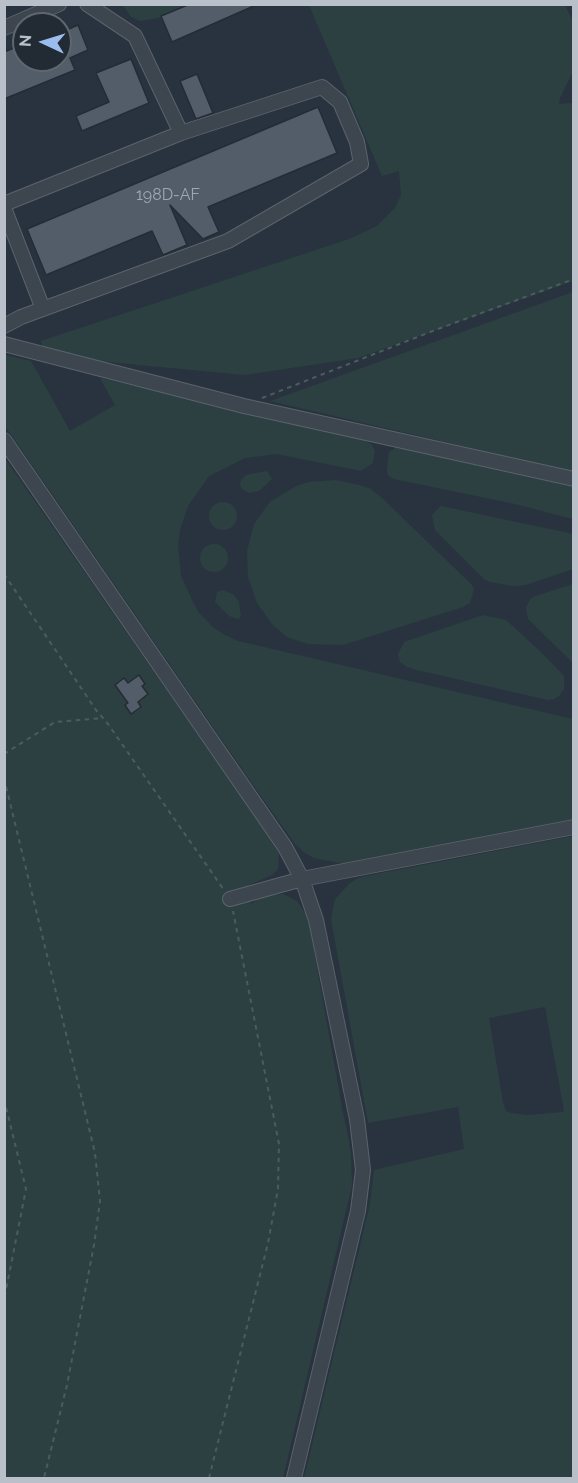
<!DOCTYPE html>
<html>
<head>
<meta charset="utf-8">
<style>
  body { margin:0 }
  #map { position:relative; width:578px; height:1483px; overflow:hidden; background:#29333f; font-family:Raleway,sans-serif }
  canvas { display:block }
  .frame { position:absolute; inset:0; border:6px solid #bac0c9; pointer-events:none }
  .north { position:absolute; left:12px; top:12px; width:60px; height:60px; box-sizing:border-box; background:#222a34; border:2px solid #5f6670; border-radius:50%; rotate:274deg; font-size:16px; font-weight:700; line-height:24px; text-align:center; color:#bac0c9 }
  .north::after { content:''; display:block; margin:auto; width:21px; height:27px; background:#9bbced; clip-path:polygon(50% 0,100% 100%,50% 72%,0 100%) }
</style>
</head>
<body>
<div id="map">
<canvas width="578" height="1483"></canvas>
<div class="frame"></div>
<div class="north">N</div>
</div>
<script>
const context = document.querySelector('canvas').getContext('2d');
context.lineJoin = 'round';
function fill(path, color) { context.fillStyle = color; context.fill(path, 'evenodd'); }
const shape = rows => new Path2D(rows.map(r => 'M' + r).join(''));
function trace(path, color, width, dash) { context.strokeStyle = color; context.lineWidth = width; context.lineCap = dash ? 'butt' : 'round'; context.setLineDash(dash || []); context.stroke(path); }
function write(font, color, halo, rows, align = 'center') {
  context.font = font + ' Raleway,sans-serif'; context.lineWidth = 4.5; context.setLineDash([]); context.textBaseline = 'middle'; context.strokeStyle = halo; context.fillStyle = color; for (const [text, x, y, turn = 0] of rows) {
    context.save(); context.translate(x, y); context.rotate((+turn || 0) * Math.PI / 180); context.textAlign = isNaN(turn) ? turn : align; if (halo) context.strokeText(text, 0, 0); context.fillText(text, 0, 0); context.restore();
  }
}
fill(shape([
  [123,5,194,5,162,17,140,21,131,17],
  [309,5,565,5,573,22,573,71,560,98,559,104,573,103,573,281,358,358,245,375,87,360,44,349,41,341,349,239,377,226,395,208,401,195,399,171,382,176],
  [573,292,573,472,270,401,362,368],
  [5,355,31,361,70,431,115,405,100,378,362,439,372,445,375,451,373,463,361,471,277,454,245,458,209,476,188,506,180,530,178,546,181,576,194,604,200,614,214,628,225,635,238,641,573,719,573,822,345,864,314,858,305,853,295,844,251,782,5,426],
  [397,447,573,487,573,519,515,504,394,479,388,475,387,471,388,459,389,452],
  [4,457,279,851,278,869,272,875,249,885,251,904,262,896,283,894,297,901,308,917,343,1113,348,1136,351,1154,352,1185,283,1478,5,1478],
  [267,471,272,479,259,491,249,493,242,489,240,485,241,480,246,475],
  [336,480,363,486,371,489,383,499,471,584,474,589,470,603,463,607,343,645,308,644,287,637,272,624,257,603,248,577,247,551,254,524,270,502,296,486,309,482],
  '209 516a14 14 0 1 1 28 0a14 14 0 1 1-28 0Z',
  [441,506,573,534,573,569,526,585,513,586,490,582,484,579,435,530,432,515],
  '200 558a14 14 0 1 1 28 0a14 14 0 1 1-28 0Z',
  [573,584,574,584,573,663,528,619,526,608,529,601,533,597],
  [222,590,233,594,239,602,241,616,238,619,229,616,215,602,217,592],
  [483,615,506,620,545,656,564,676,564,689,559,696,554,699,548,700,417,670,407,667,400,662,398,654,404,642],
  [568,837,573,837,573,1478,304,1478,370,1204,374,1170,464,1149,458,1107,368,1123,331,919,335,899,349,884,356,879,366,876],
  [545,1007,564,1110,563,1112,527,1115,511,1113,506,1111,503,1103,489,1018]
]), '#2c4041');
const building = shape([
  [190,4,256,5,172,42,161,16,190,4],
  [78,25,88,50,70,58,75,70,4,99,4,52,24,44,24,60,60,60,60,33,78,25],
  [131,59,149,103,82,131,76,116,109,102,96,73,131,59],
  [197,74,213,113,196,119,180,81,197,74],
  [318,107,337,153,208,207,219,232,203,239,170,205,187,245,163,255,152,231,46,275,27,229,318,107],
  [139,675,145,684,142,686,148,694,138,702,141,707,131,714,125,705,128,703,115,685,124,678,128,683,139,675]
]);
fill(building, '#535c69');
trace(building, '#242c36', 1.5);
const minor = shape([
  [87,4,135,36,181,133],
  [4,28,59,4],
  [4,204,181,133,322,87,340,102,357,142,361,164,228,241,21,317,4,326],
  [4,208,43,309],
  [4,344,244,406,574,479],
  [4,440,285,847,302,879,316,920,357,1119,363,1170,358,1211,294,1478],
  [230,899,302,879,574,827]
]);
trace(minor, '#5b636c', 16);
trace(shape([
  [262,398,438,329,574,279],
  [4,574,96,710,108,724,224,890],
  [4,754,55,722,103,718],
  [4,778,95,1153,100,1201,94,1245,67,1385,44,1478],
  [4,1099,26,1189,4,1300],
  [209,1478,268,1243,278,1189,279,1144,233,911]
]), '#4b5c5f', 2, [4.5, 4.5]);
trace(minor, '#3d454f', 14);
write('16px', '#a0a7b1', null, [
  ["198D-AF",168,195]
]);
</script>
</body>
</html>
